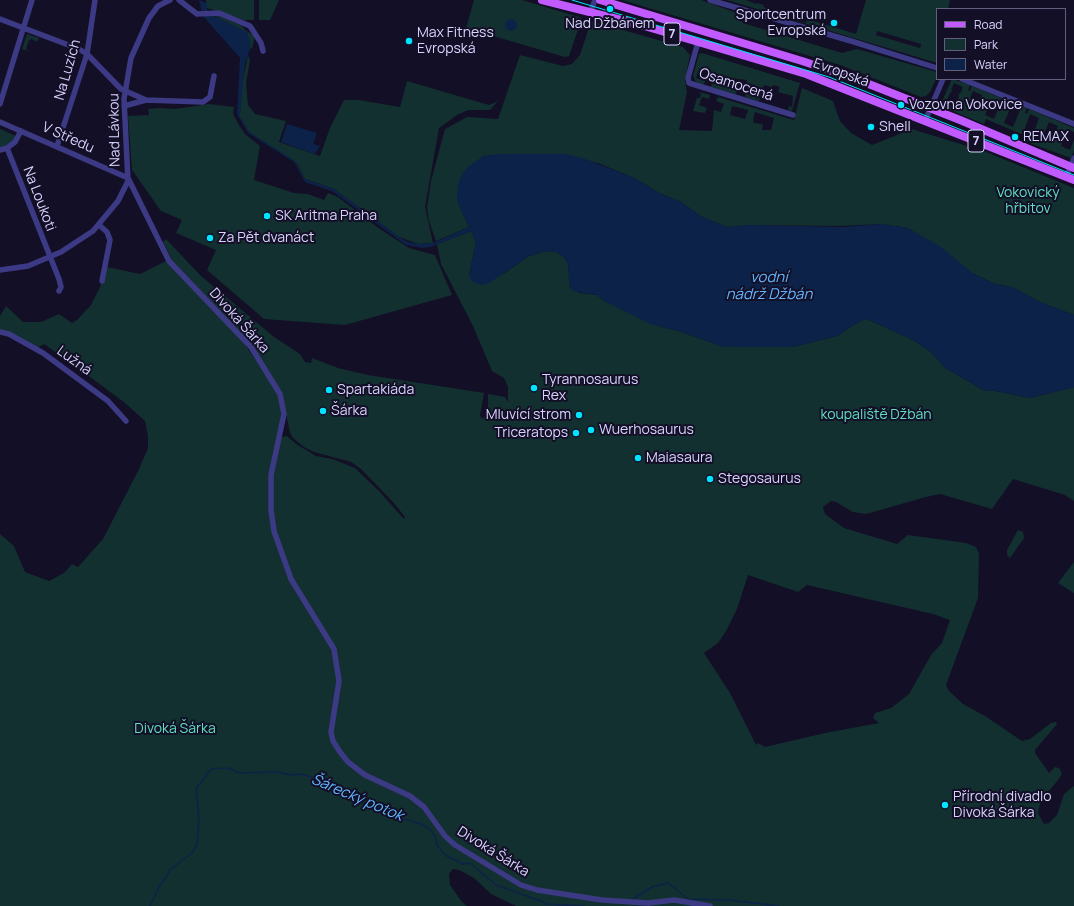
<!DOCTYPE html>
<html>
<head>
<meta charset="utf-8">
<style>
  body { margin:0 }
  #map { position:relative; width:1074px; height:906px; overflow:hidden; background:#130f26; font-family:Manrope,sans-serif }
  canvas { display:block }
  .legend { position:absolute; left:936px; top:8px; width:130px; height:72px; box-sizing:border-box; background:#130f26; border:1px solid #625e7d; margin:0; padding:5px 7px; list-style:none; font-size:12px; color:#d9d4ff }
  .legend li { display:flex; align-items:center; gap:8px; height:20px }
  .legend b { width:20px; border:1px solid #625e7d }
</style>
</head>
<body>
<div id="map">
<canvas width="1074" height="906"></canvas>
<ul class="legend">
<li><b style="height:5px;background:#c25bff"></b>Road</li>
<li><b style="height:11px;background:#12302f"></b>Park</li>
<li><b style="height:11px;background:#0c2248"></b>Water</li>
</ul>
</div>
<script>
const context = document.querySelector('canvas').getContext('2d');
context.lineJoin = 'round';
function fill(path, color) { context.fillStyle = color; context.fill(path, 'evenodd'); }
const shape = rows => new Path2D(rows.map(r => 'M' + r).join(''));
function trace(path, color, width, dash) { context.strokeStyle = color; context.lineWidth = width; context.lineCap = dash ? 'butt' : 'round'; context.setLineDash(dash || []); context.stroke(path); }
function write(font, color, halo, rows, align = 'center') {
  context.font = font + ' Manrope,sans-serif'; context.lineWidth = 4; context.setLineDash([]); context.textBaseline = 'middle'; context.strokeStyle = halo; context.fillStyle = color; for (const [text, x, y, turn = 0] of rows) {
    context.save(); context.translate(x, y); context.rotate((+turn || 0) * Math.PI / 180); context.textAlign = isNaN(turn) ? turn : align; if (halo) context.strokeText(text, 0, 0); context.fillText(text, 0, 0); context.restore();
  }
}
fill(shape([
  [206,0,254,0,254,20,244,20,207,8],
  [259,0,279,0,270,20,259,20],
  [474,0,522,0,582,18,569,56,565,57,466,28],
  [622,0,701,0,734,12,743,23,842,53,857,49,937,72,937,77,930,92,926,96,921,97,840,65],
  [727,0,746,0,756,4,757,3,764,5,763,7,791,15,790,18,792,19,806,23,807,19,856,34,866,0,953,0,950,0,948,9,937,9,937,63],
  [877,31,921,44,920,48,876,35],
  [217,15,242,26,245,30,255,36,252,48,250,49,249,45,251,45,244,31,216,17],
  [591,21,683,47,690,55,685,80,687,92,679,130,712,131,714,110,721,112,724,104,716,101,718,97,794,120,802,88,833,101,840,121,851,133,872,145,912,129,986,152,1074,188,1074,315,1040,302,1012,287,995,284,974,274,908,228,881,224,839,226,751,225,727,227,702,217,681,202,661,194,634,178,598,163,536,154,483,156,458,203,469,227,436,241,429,221,427,208,431,181,445,129,467,117,498,119,520,55,563,66,572,64,580,55],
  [732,106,748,110,745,119,730,115],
  [755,112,774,118,771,130,762,130,763,124,754,123,753,121],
  [27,34,39,38,37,42,32,39,29,40,26,49,29,51,22,49],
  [702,53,800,83,792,111,788,110,789,106,792,107,793,96,778,92,780,87,773,85,772,87,764,85,759,101,745,97,746,94,753,95,755,85,747,83,747,80,731,78,728,87,737,90,736,94,711,87,712,83,721,85,724,76,699,69,696,78,705,81,704,85,696,82,693,76,699,54],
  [248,55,250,60,246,83,248,105,255,114,286,121,279,142,320,156,330,128,344,100,359,100,400,107,407,81,489,105,498,101,490,110,468,110,457,115,439,128,425,207,433,243,418,244,399,237,334,189,305,179,297,164,249,132,240,117,240,112,242,84],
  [952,79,970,85,968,90,970,91,972,86,1008,101,1006,106,1008,106,1010,102,1027,108,1025,113,1027,114,1029,109,1074,128,1074,132,1068,130,1061,146,1070,150,1074,140,1074,151,1071,158,1032,144,1025,140,1026,136,995,123,986,119,984,124,948,109,944,105,943,99],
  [954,83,963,87,960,94,958,93,959,96,956,103,947,100,950,93,953,91,951,90],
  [973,91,982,95,979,102,977,101,978,104,975,111,966,108,969,101,972,99,970,98],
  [992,99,1001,102,994,119,985,115],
  [1011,107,1020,110,1013,127,1004,123],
  [1030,114,1039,118,1033,135,1024,131],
  [1049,122,1058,126,1051,142,1042,139],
  [699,92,710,95,709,99,702,97,699,105,707,108,705,113,693,111,697,98,700,98,701,94],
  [209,104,234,107,233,114,239,125,245,134,260,146,254,180,294,193,308,194,324,200,328,193,338,197,377,227,409,248,435,255,452,295,345,325,264,319,207,270,216,250,176,233,182,220,161,211,132,170,128,116,149,115,148,109,159,108,175,109],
  [0,129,16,136,14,140,0,149],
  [471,231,476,242,469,276,503,274,529,256,546,251,556,252,564,257,568,264,570,287,580,293,597,295,606,302,661,327,679,331,724,347,793,347,837,336,860,321,867,319,915,341,931,352,944,367,983,390,996,391,1030,398,1074,387,1074,501,1065,495,1013,479,992,509,940,494,926,497,866,514,853,512,836,502,831,501,823,507,825,514,844,528,897,544,908,535,966,543,976,547,979,554,978,598,946,685,949,691,963,704,985,716,1022,741,1030,739,1051,723,1056,722,1057,724,1035,750,1035,753,1049,773,1055,767,1059,768,1062,773,1059,779,1041,800,1038,813,1044,824,1049,823,1057,815,1064,794,1074,786,1074,906,516,906,491,894,474,878,459,870,453,869,449,874,450,885,462,902,467,906,0,906,0,534,14,546,25,572,49,581,64,573,72,564,78,567,103,539,139,469,148,448,148,437,145,421,125,403,74,365,44,344,37,348,17,335,0,330,0,316,6,306,23,322,41,322,59,314,72,323,77,320,91,305,100,287,107,267,140,274,166,261,241,339,274,386,279,397,282,413,282,437,287,436,296,444,316,456,332,459,355,468,380,492,404,519,405,517,393,502,361,469,351,462,314,452,304,447,293,438,290,433,283,399,251,344,172,260,163,242,166,239,201,276,274,337,300,354,305,362,311,363,312,358,338,368,368,375,484,393,480,416,483,419,488,410,488,394,505,397,508,402,508,387,504,378,492,371,473,326,441,264,437,244],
  [748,575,798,592,807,585,933,614,950,620,942,643,931,655,909,694,891,708,875,713,873,718,879,723,825,733,765,747,758,743,756,745,730,693,704,653,718,643,726,631,737,609],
  [1018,530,1023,532,1024,538,1010,558,1007,555,1007,550],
  [1074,562,1074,593,1058,583]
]), '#12302f');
fill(shape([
  [199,0,207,3,207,10,216,17,247,32,251,45,249,46,250,49,245,63,240,112,240,117,249,132,294,160,305,179,334,189,399,237,408,242,418,244,433,243,469,227,458,203,457,195,458,185,462,174,467,168,483,156,501,154,565,154,583,158,634,178,661,194,681,202,702,217,727,227,751,225,843,227,881,224,908,228,941,247,974,274,995,284,1012,287,1040,302,1074,315,1074,387,1030,398,996,391,983,390,944,367,931,352,915,341,867,319,860,321,837,336,793,347,724,347,679,331,650,324,606,302,597,295,572,291,569,282,568,264,564,257,556,252,546,251,529,256,489,283,483,285,477,284,472,281,469,276,476,242,471,231,430,247,422,248,406,245,332,191,305,182,294,162,248,133,237,114,240,58,203,16],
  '505 25a6 6 0 1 1 12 0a6 6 0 1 1-12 0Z',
  [287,124,317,133,313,144,320,146,315,154,281,142]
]), '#0c2248');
trace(shape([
  [631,900,652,887,668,883,688,899,729,900,779,906],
  [150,906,159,887,171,869,192,853,197,845,199,820,196,789,211,769,228,768,239,773,278,772,291,775,300,774,312,777,339,793,394,816,421,824,431,830,435,836,437,845,445,855,463,864,470,863,496,885,541,901,546,904,584,906]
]), '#0c2248', 1.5);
trace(shape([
  [179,0,197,14,219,13,250,26,261,43,263,51],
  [710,0,851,41,937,68],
  [590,13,595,0],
  [0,19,79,49,87,54,121,89,146,100],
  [698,42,688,78,689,83,793,115],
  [962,79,1074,124],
  [0,104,32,0],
  [124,106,146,100,203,102,210,97,214,76],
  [925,121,943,79],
  [0,122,128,178],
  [57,146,87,54,95,0],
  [7,148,59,279,61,287,59,291],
  [0,150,7,148,15,142,21,131],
  [1066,177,1074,158],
  [128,178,169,261,251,347,280,394,284,414,271,475,271,510,274,531,291,579,334,649,339,681,331,732,333,741,340,752,348,762,365,775,410,796,424,807,445,836,455,845,521,885,537,890,602,900,648,903,674,900,710,906],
  [99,225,107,232,110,240,102,281],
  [0,270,28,266,61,252,93,231,118,201,128,181,124,99,131,58,149,18,158,6,170,0],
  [0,332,9,334,43,353,108,401,126,421]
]), '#3d3a85', 5.5);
trace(shape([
  [542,0,641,25,806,74,1074,180],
  [600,0,802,61,856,79,960,120,1074,168]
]), '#c25bff', 8);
trace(shape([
  [572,0,829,77,1074,175]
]), '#00e5ff', 1);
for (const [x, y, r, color] of [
  [610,9,4,"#00e5ff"],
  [834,23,4,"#00e5ff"],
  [409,41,4,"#00e5ff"],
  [901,105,4,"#00e5ff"],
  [871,127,4,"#00e5ff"],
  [1015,137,4,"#00e5ff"],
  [267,216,4,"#00e5ff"],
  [210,238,4,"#00e5ff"],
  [534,388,4,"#00e5ff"],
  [329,390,4,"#00e5ff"],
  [323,411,4,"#00e5ff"],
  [579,415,4,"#00e5ff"],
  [591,430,4,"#00e5ff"],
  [576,433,4,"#00e5ff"],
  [638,458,4,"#00e5ff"],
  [710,479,4,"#00e5ff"],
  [945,805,4,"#00e5ff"]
]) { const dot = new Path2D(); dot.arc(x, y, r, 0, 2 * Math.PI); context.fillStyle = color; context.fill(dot); trace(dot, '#130f26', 1.5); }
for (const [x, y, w] of [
  [672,34,16],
  [976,141,16]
]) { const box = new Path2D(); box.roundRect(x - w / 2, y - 11, w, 22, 3); context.fillStyle = '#130f26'; context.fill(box); trace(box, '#d9d4ff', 1); }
write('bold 13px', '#d9d4ff', null, [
  ["7",672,34],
  ["7",976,141]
]);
write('14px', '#d9d4ff', '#130f26', [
  ["Sportcentrum",826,15,"right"],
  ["Evropská",826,31,"right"],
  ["Nad Džbánem",610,24,"center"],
  ["Max Fitness",417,33],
  ["Evropská",417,49],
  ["Vozovna Vokovice",909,105],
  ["Shell",879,127],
  ["REMAX",1023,137],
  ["SK Aritma Praha",275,216],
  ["Za Pět dvanáct",218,238],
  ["Tyrannosaurus",542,380],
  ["Rex",542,396],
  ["Spartakiáda",337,390],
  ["Šárka",331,411],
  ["Mluvící strom",571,415,"right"],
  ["Wuerhosaurus",599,430],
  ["Triceratops",568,433,"right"],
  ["Maiasaura",646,458],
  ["Stegosaurus",718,479],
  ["Přírodní divadlo",953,797],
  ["Divoká Šárka",953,813]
], 'left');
write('14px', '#d9d4ff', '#130f26', [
  ["Na Luzích",68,70,-74],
  ["Evropská",841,73,20],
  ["Osamocená",736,85,18],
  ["Nad Lávkou",115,130,-91],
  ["V Středu",68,138,24],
  ["Na Loukoti",39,199,69],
  ["Divoká Šárka",239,321,48],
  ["Lužná",74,361,36],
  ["Divoká Šárka",493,852,32]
]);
write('14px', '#5fe0c0', '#130f26', [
  ["Vokovický",1028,193],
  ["hřbitov",1028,209],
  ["koupaliště Džbán",876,415],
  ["Divoká Šárka",175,729]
]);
write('italic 15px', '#62b6ff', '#130f26', [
  ["vodní",769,278],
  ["nádrž Džbán",769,295],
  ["Šárecký potok",357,798,23]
]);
</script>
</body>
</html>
